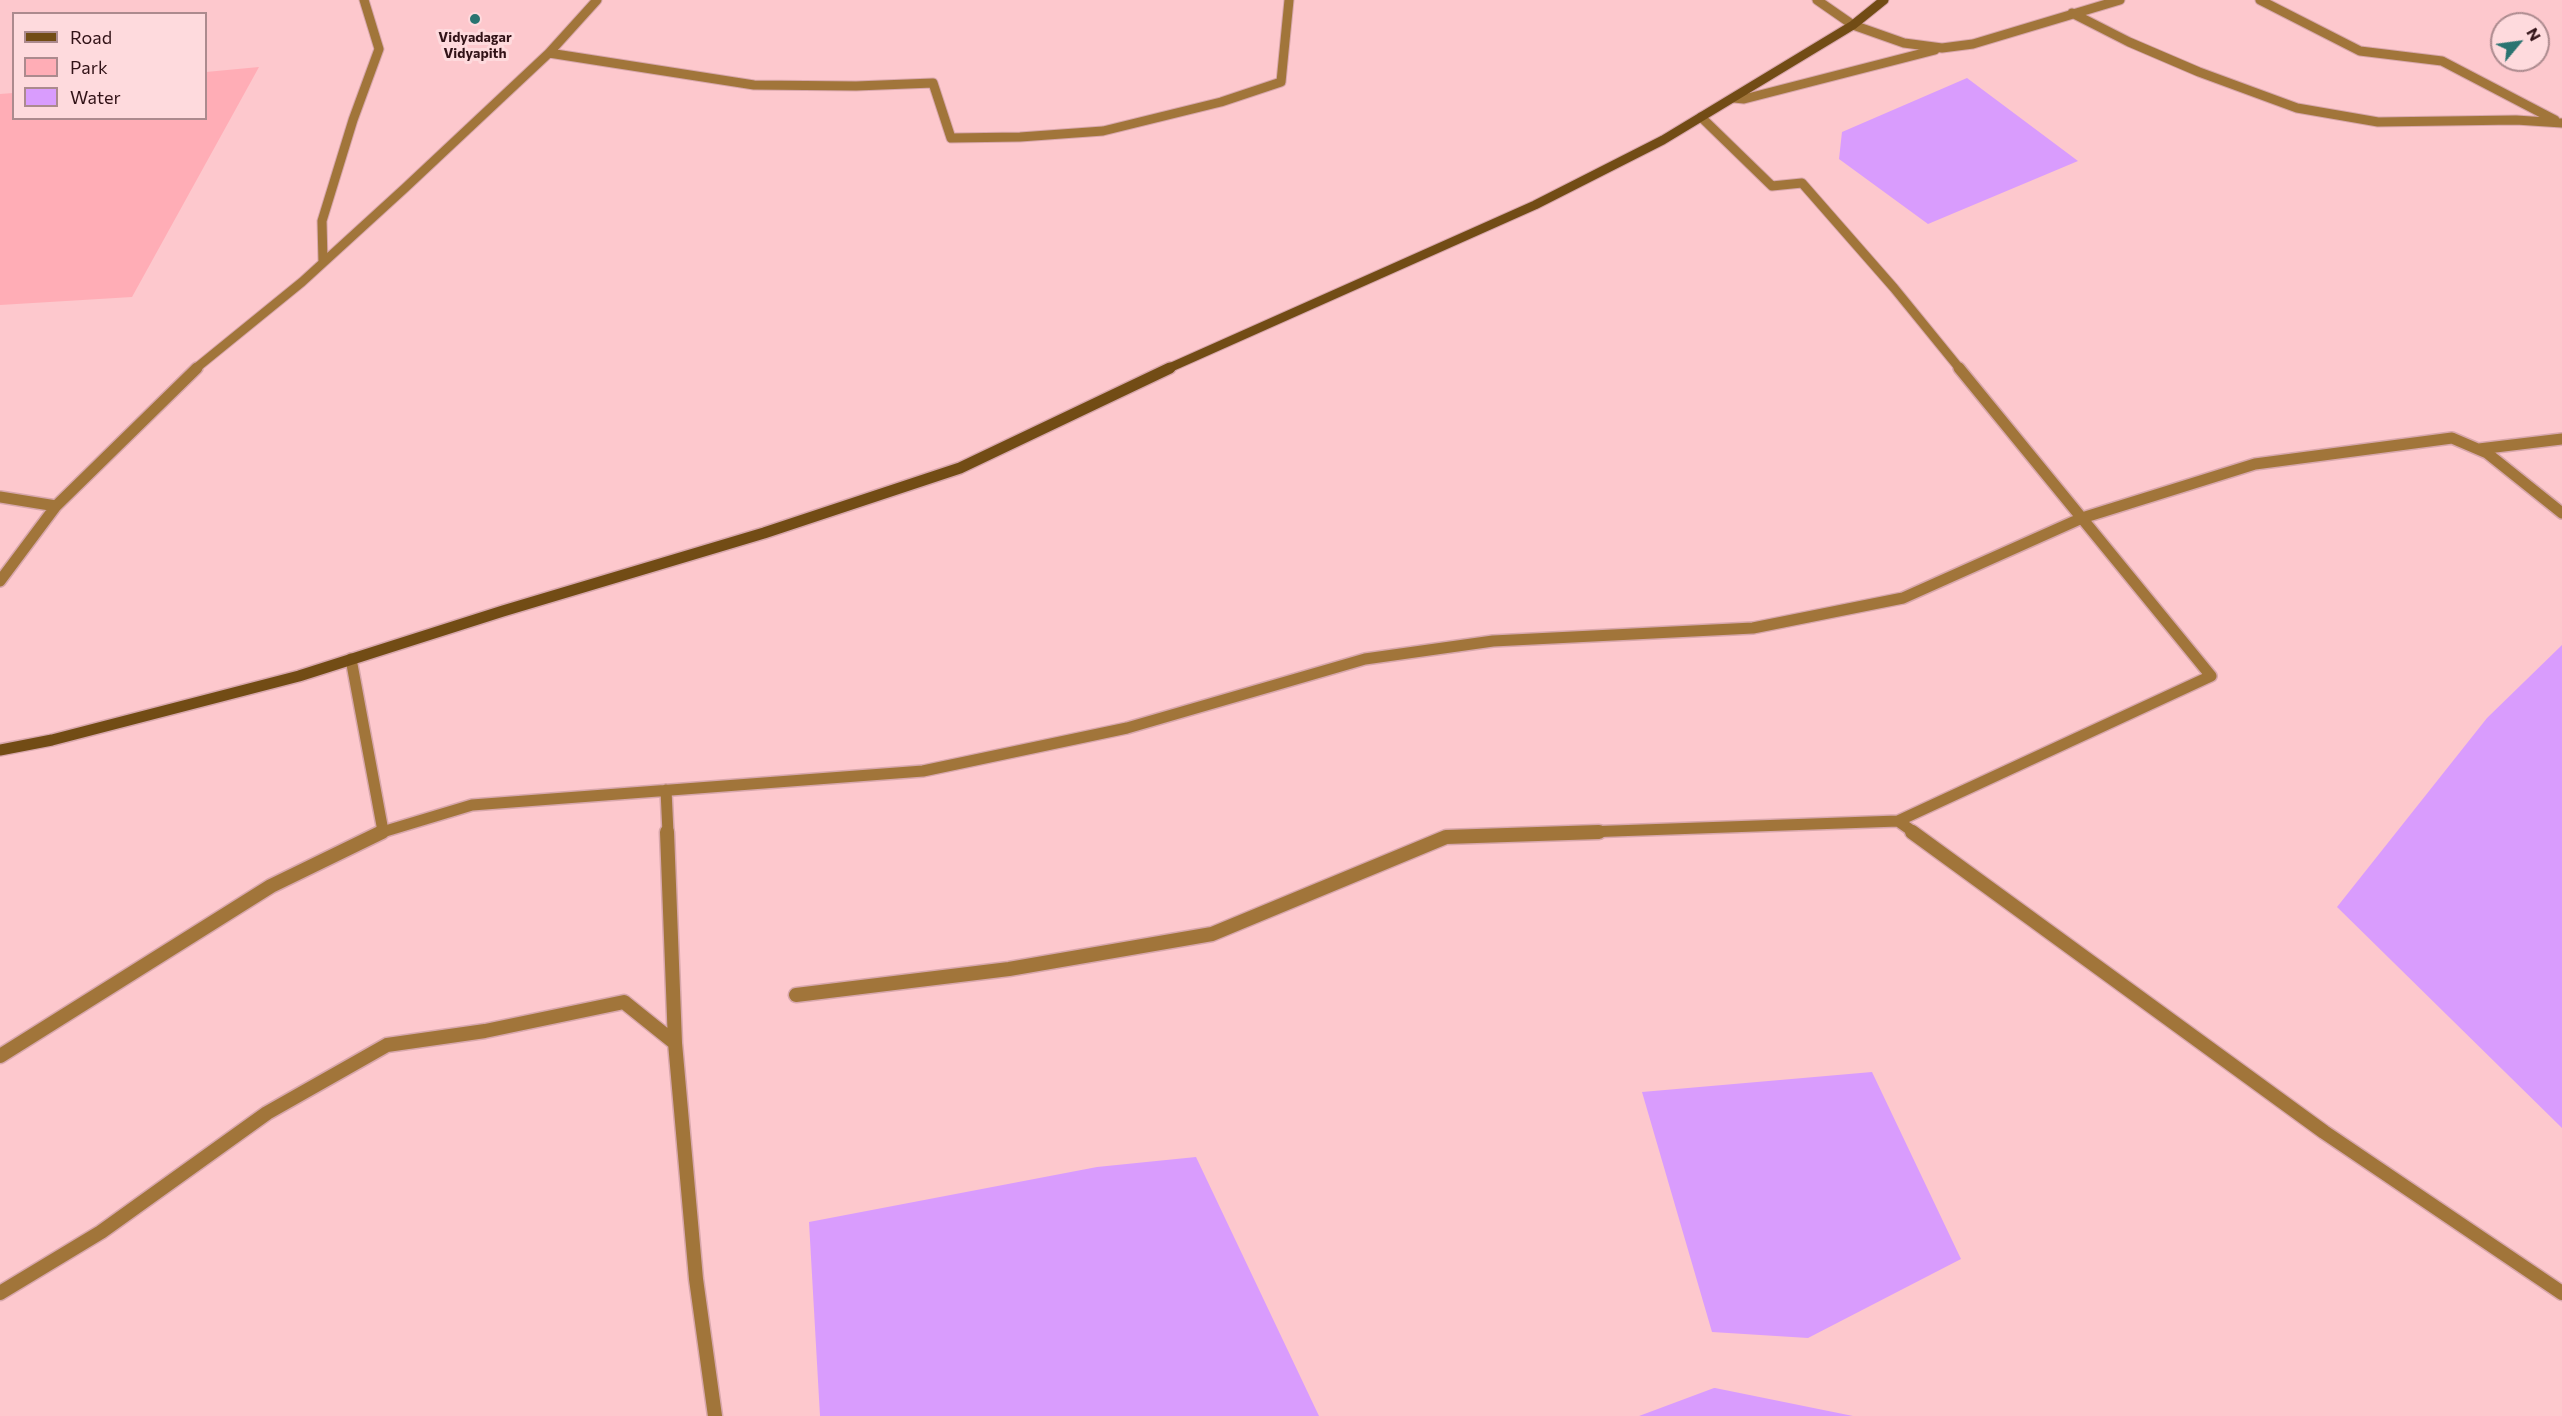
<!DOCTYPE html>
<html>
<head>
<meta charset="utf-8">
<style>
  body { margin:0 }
  #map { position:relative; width:2562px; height:1416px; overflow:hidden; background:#fdc8cd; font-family:Commissioner,sans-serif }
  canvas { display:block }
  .legend { position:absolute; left:12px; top:12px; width:195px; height:108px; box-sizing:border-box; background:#fedadd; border:2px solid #ac8a8e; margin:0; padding:8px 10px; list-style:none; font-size:18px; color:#311217 }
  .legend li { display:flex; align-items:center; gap:12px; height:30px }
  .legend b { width:30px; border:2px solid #ac8a8e }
  .north { position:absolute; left:2490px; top:12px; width:60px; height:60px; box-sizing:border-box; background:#fedadd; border:2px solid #ac8a8e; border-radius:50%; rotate:61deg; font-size:16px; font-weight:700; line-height:24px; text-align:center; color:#311217 }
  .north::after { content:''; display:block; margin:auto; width:21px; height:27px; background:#2a7471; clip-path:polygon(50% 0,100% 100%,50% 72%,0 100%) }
</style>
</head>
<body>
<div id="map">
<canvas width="2562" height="1416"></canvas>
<ul class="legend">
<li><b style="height:8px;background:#724c15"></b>Road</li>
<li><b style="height:16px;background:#ffadb6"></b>Park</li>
<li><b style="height:16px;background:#d99cfd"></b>Water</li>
</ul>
<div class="north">N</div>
</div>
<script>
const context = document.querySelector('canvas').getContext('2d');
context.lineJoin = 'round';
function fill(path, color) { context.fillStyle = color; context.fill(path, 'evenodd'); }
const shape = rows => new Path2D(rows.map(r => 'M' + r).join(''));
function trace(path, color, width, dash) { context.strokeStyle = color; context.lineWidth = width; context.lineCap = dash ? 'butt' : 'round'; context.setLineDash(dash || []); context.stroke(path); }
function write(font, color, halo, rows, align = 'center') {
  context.font = font + ' Commissioner,sans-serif'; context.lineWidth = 6; context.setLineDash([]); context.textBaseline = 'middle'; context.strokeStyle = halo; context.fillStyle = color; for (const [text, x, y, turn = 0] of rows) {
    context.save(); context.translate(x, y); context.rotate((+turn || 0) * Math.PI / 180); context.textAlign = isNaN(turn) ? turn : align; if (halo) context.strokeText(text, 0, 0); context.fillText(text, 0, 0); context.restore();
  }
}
fill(shape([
  [259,67,132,297,0,305,0,94,13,93,14,118,206,118,206,72]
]), '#ffadb6');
fill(shape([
  [1967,78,2078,161,1928,224,1839,159,1842,132],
  [2562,645,2562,1128,2337,907,2487,718],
  [1872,1072,1961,1259,1808,1338,1712,1332,1642,1092],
  [1196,1157,1319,1416,820,1416,809,1222,1097,1167],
  [1714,1388,1715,1388,1853,1416,1639,1416]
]), '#d99cfd');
const streetFar2 = shape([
  [1817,0,1853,25,1904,43,1942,48,1973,44,2120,0],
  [2260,0,2360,51,2442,61,2555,120],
  [2072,13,2129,42,2199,72,2297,108,2378,122,2516,120,2562,123],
  [549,53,754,85,856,86,933,83,951,138,1020,137,1103,131,1221,102,1281,82,1289,0],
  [1734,98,1744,99,1935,50],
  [1701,117,1772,186,1802,183,1894,288,1960,369],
  [323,262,322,221,353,120,379,49,364,0],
  [195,369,302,282,405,188,549,53,597,0]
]);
const streetFar1 = shape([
  [2479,449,2562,439],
  [0,497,56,506],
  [0,581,56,506,197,368],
  [351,659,383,831],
  [666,790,668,833],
  [1898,821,1915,833],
  [379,833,472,805,923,771,1127,728,1365,659,1493,641,1753,628,1903,598,2082,518,2255,464,2452,438,2487,453,2562,513],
  [1557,833,1898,821,2211,676,1959,368]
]);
const street = shape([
  [667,832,675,1043],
  [1912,832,2324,1132,2562,1293],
  [796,995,1009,969,1212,934,1446,837,1599,832],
  [0,1056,271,886,382,832],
  [0,1293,101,1232,267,1113,387,1045,485,1031,624,1002,675,1043,696,1279,715,1416]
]);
const secondaryFar1 = shape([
  [1167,369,1535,205,1663,140,1853,25,1884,0]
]);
const secondary = shape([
  [0,750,52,740,299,676,503,611,764,533,960,468,1170,368]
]);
trace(streetFar2, '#d8a7ac', 11);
trace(streetFar1, '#d8a7ac', 14);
trace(street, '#d8a7ac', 17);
trace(secondaryFar1, '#d8a7ac', 11);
trace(secondary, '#d8a7ac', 14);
trace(streetFar2, '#a1753a', 9);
trace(streetFar1, '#a1753a', 11);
trace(street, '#a1753a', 14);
trace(secondaryFar1, '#724c15', 9);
trace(secondary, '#724c15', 11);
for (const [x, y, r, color] of [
  [475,19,6,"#2a7471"]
]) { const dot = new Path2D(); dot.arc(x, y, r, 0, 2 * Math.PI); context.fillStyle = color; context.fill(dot); trace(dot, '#fedadd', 2); }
write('bold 14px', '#311217', '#fedadd', [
  ["Vidyadagar",475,37],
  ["Vidyapith",475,53]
]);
</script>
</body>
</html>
